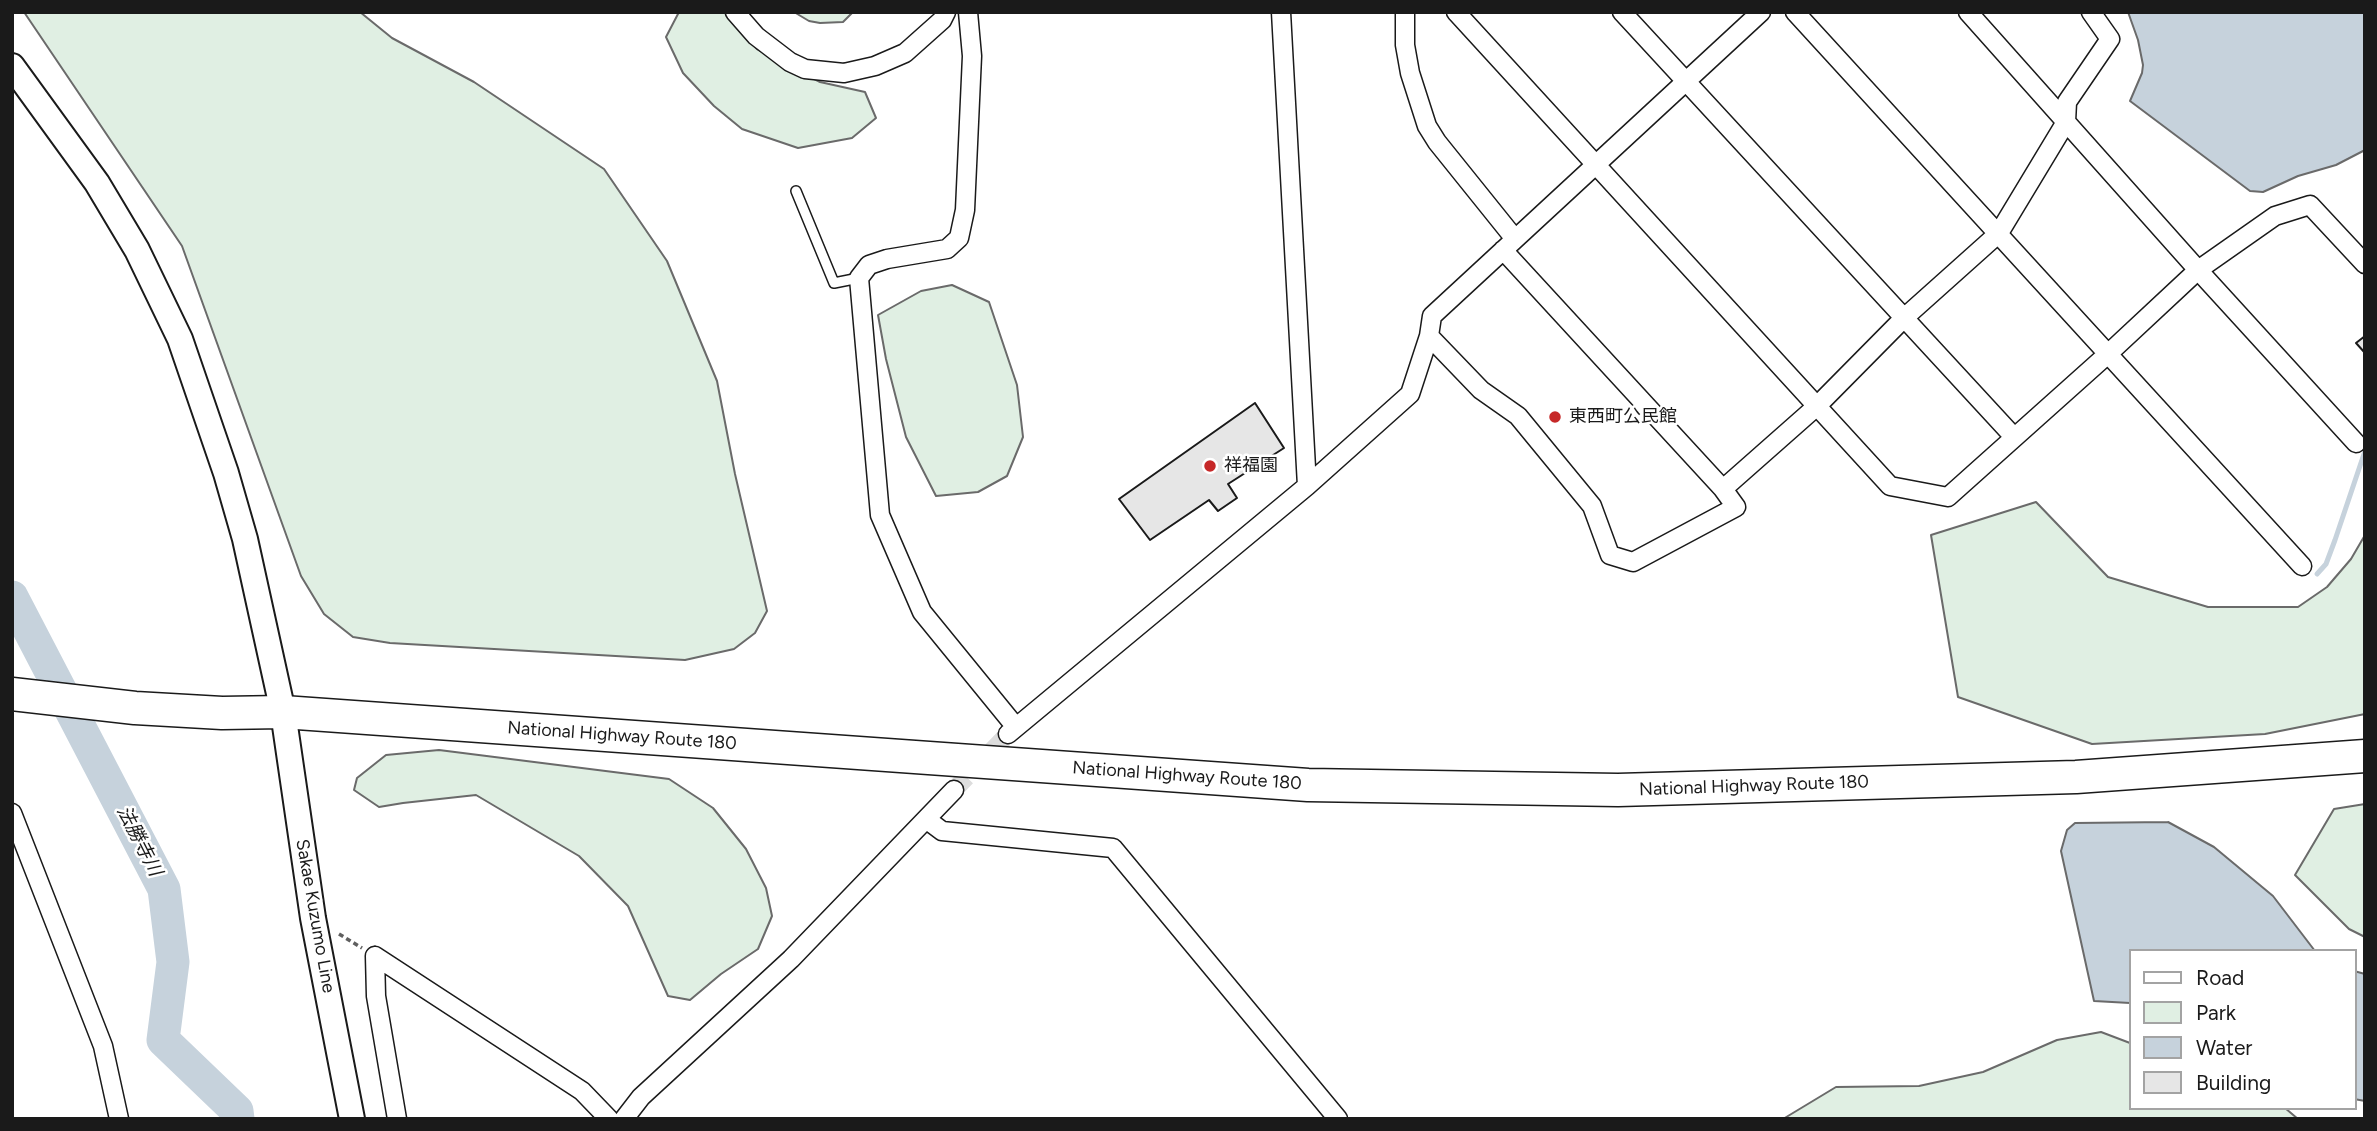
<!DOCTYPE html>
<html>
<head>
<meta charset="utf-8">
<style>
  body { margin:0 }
  #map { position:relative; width:2377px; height:1131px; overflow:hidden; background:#fff; font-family:Figtree,sans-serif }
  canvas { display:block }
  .frame { position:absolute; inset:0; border:14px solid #1a1a1a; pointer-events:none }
  .legend { position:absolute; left:2129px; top:949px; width:228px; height:161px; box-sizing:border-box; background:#fff; border:2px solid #a3a3a3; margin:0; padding:9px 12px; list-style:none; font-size:21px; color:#1a1a1a }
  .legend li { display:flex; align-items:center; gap:14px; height:35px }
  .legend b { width:35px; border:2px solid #a3a3a3 }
</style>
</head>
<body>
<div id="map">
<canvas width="2377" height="1131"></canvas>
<div class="frame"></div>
<ul class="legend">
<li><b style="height:9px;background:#fff"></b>Road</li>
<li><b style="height:19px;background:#e0efe3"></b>Park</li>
<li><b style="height:19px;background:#c6d2dc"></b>Water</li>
<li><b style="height:19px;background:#e6e6e6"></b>Building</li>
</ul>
</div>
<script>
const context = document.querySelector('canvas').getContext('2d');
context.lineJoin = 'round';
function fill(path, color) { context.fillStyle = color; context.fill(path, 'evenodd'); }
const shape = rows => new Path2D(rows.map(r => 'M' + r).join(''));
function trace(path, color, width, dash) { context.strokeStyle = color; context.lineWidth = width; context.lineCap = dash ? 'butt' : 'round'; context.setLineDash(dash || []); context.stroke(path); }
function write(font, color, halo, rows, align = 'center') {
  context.font = font + ' Figtree,"Noto Sans JP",sans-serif'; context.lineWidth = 5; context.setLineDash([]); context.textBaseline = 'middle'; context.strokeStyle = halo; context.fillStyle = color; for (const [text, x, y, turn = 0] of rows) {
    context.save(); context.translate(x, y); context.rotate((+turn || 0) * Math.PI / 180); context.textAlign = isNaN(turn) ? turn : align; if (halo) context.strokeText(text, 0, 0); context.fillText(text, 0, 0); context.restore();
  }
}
const green = shape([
  [24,12,360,12,392,38,474,82,604,169,667,261,717,381,735,474,767,611,755,633,734,649,685,660,390,643,353,637,324,614,301,576,182,246,24,12],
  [679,12,724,12,757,49,820,82,865,92,876,118,852,138,798,148,742,129,714,106,683,73,666,37,679,12],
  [794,12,853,12,843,22,820,23,809,21,794,12],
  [952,285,989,302,1017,385,1023,437,1007,476,978,492,936,496,906,437,886,359,878,315,921,291,952,285],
  [2036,502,2108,577,2208,607,2298,607,2327,587,2351,559,2365,535,2365,714,2265,734,2092,744,1958,697,1931,535,2036,502],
  [439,750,669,779,713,808,746,849,766,888,772,916,758,949,721,974,690,1000,668,996,628,906,579,856,476,795,403,803,379,807,354,790,357,778,386,755,439,750],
  [2365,804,2365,937,2349,929,2295,875,2334,809,2365,804],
  [2101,1032,2130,1043,2130,1108,2285,1108,2298,1119,1783,1119,1836,1087,1919,1086,1983,1072,2057,1040,2101,1032]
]);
fill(green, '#e0efe3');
trace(green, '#6a6a6a', 2);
const water = shape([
  [2128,12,2365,12,2365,150,2336,165,2298,176,2263,192,2250,191,2130,101,2142,73,2143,65,2138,40,2128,12],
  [2168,822,2214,847,2273,896,2315,951,2130,951,2130,1003,2094,1001,2061,851,2067,830,2075,823,2168,822],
  [2354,971,2365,974,2365,1101,2354,1099,2354,971]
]);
fill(water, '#c6d2dc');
trace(water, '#6a6a6a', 2);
trace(shape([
  [2317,574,2326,564,2335,540,2365,451]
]), '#c6d2dc', 5);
trace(shape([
  [12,597,164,889,173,962,163,1040,237,1111,238,1119]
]), '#c6d2dc', 33);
const building = shape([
  [2365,336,2365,353,2356,343,2365,336],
  [1255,403,1284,448,1228,484,1237,498,1218,511,1209,500,1150,540,1119,499,1255,403]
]);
fill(building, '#e6e6e6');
trace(building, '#1a1a1a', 2);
trace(shape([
  [954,790,1008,734]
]), '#ddd', 18, [18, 9]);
const lane = shape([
  [796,191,834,283,859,278]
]);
const street = shape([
  [735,12,756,36,790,62,805,69,844,73,875,66,905,53,942,20,946,12],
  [968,12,972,56,965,210,959,238,947,249,887,259,869,265,859,278,880,515,922,612,1015,726],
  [1281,12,1307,486],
  [1405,12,1405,45,1410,73,1427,126,1437,142,1515,239],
  [1456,12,1890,486,1948,497,2109,353,2198,270,2275,216,2310,205,2365,264],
  [1622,12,2014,437],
  [1795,12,2302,566],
  [1968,12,2198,270,2356,443],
  [1503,250,1723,489],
  [1429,336,1481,390,1518,416,1592,506,1610,555,1633,562,1736,507,1723,489,1817,406,1904,318,1999,233,2066,122,2067,102,2110,39,2091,12],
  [1008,734,1307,486,1410,394,1429,336,1432,316,1761,12],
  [12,813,103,1046,119,1119],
  [926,819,942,831,1113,848,1338,1119],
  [375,956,582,1091,609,1119],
  [375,956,376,996,397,1119],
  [624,1119,641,1097,791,959,954,790]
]);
const secondary = shape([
  [12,66,97,183,137,250,180,339,226,473,245,539,283,712,313,918,352,1119]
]);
const highway = shape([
  [12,694,135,708,222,713,283,712,1308,785,1618,790,2076,777,2365,756]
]);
trace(lane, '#1a1a1a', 12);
trace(street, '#1a1a1a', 21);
trace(secondary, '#1a1a1a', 28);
trace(highway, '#1a1a1a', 35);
trace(shape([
  [339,934,362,948]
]), '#5f5f5f', 3.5, [5, 3.5]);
trace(lane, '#fff', 9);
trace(street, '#fff', 18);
trace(secondary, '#fff', 24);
trace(highway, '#fff', 32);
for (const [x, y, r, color] of [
  [1555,417,7,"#c62828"],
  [1210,466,7,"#c62828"]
]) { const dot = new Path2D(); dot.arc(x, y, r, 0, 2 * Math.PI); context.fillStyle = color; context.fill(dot); trace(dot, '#fff', 2.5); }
write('18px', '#1a1a1a', '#fff', [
  ["東西町公民館",1569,417],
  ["祥福園",1224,466]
], 'left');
write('18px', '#1a1a1a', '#fff', [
  ["National Highway Route 180",622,736,4],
  ["National Highway Route 180",1187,776,4],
  ["National Highway Route 180",1754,786,-2],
  ["Sakae Kuzumo Line",315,916,80]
]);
write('italic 19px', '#1a1a1a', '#fff', [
  ["法勝寺川",139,841,63]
]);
</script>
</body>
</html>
